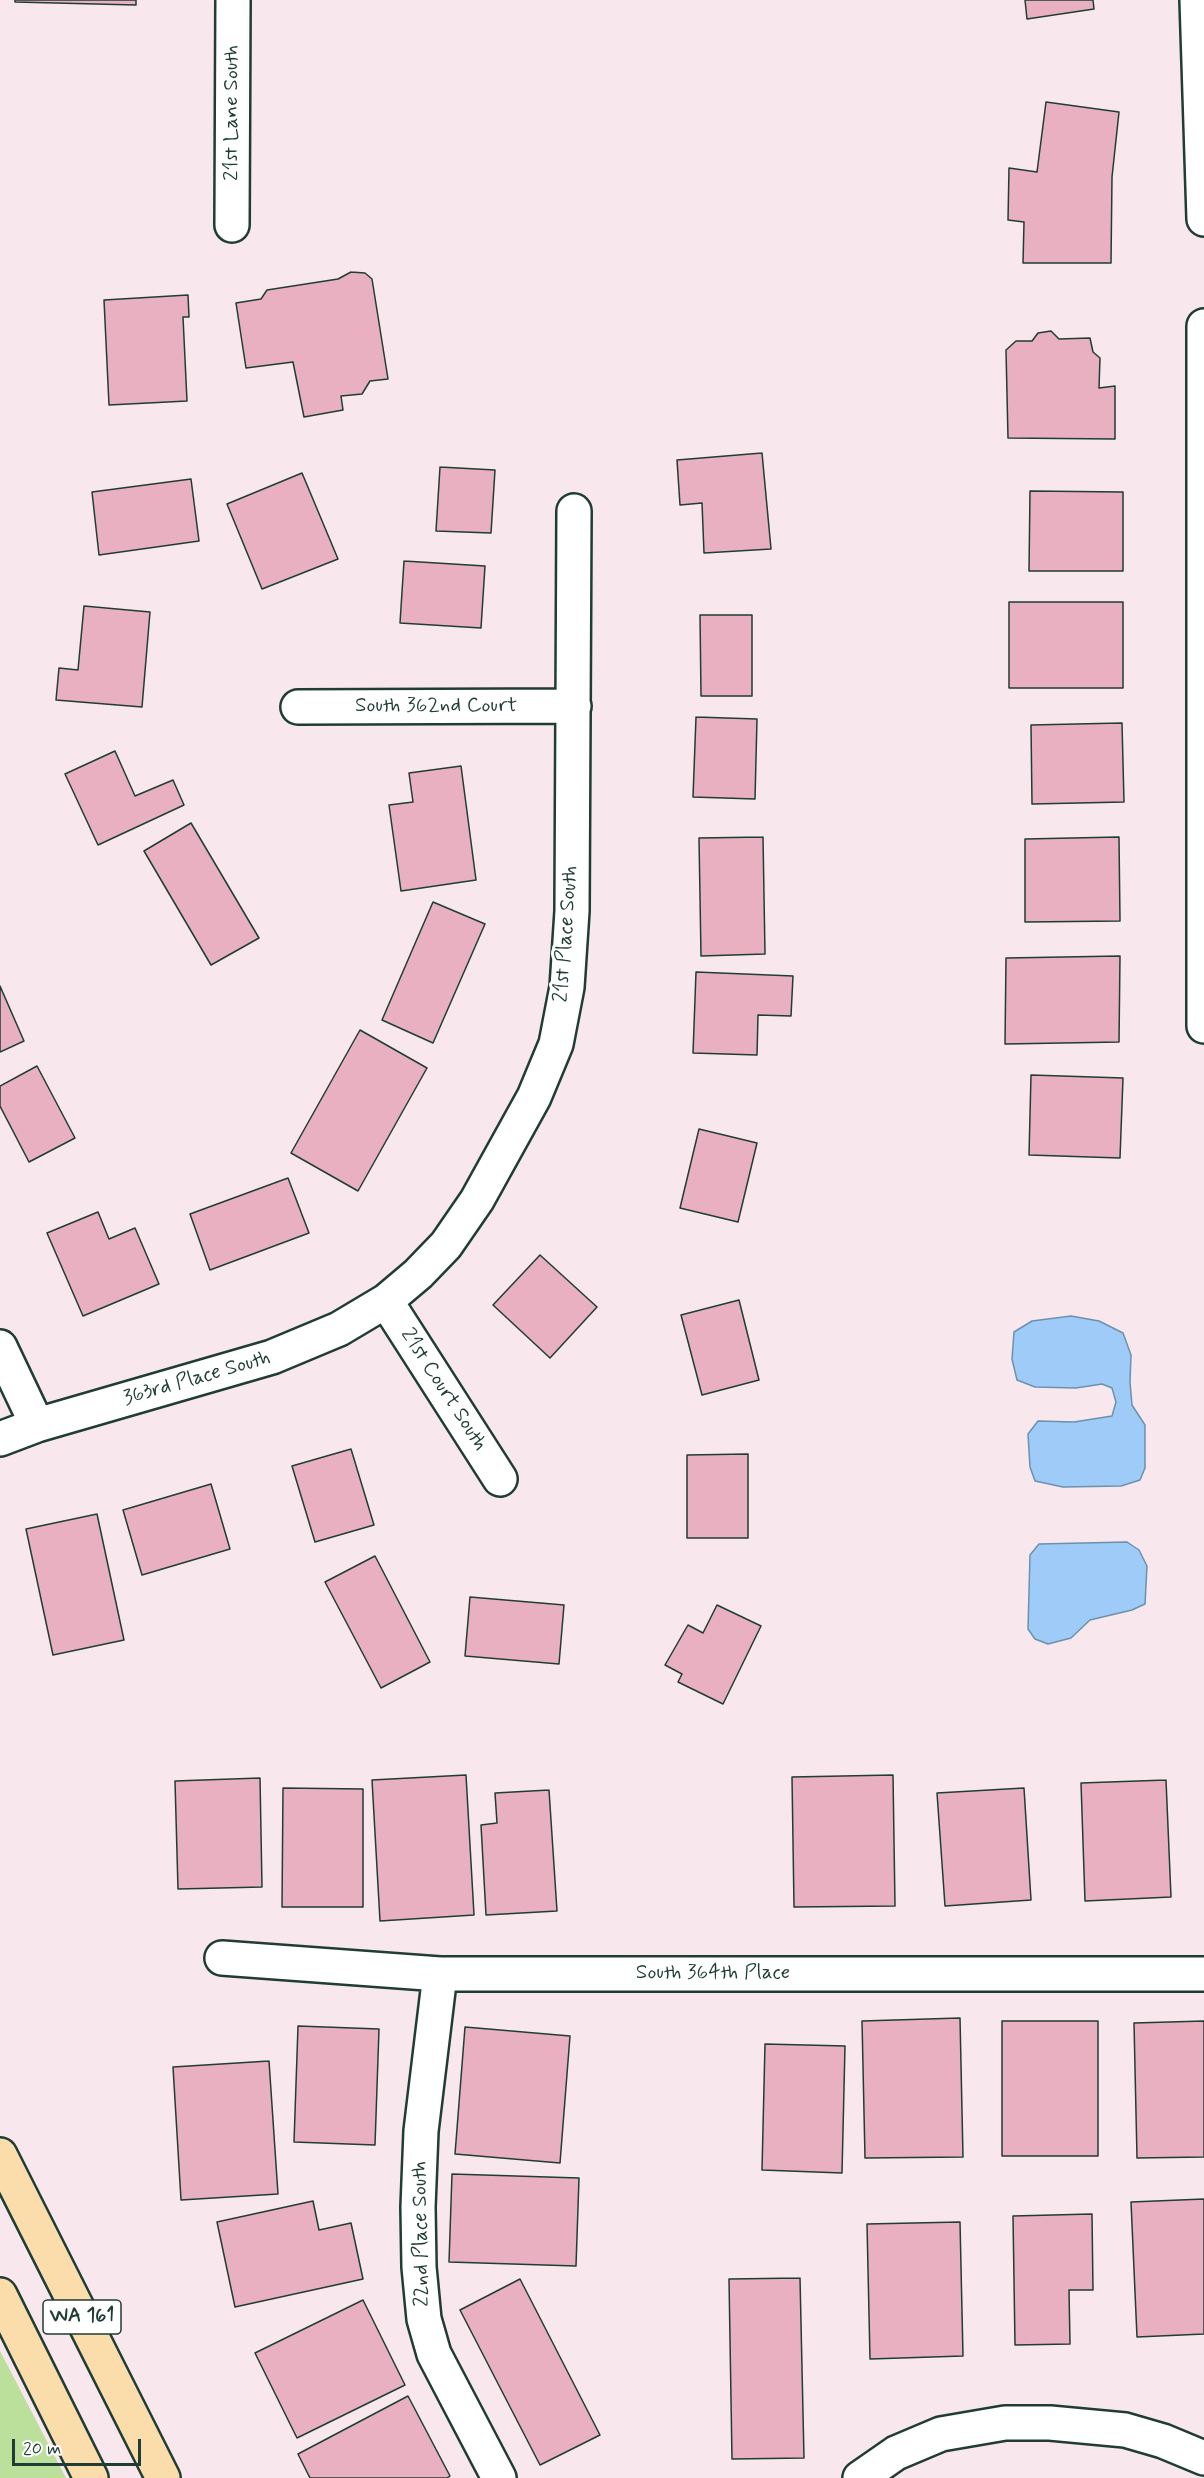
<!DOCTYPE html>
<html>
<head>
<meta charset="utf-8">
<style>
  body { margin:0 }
  #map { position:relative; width:1204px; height:2478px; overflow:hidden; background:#f8e7ed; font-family:Mynerve,sans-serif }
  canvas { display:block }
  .scale { position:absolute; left:12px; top:2439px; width:129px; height:27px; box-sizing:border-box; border:3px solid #1f3d34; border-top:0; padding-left:8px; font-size:18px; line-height:21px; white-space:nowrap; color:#1f3d34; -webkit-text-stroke:4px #fff; paint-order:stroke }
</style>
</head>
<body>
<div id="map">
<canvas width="1204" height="2478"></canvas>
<div class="scale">20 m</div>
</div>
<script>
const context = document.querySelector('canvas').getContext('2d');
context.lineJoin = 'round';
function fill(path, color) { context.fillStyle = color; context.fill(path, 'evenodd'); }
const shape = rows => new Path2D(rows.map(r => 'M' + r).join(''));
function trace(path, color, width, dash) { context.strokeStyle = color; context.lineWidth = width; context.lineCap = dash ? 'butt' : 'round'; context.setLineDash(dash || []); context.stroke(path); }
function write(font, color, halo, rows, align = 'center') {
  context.font = font + ' Mynerve,sans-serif'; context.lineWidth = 6; context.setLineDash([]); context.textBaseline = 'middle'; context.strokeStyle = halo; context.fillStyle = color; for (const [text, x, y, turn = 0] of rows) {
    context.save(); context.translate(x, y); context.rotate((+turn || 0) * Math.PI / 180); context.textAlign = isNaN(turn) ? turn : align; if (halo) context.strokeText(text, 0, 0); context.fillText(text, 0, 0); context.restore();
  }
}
fill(shape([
  [0,2351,66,2478,0,2478]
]), '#bae09c');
const water = shape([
  [1071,1316,1099,1321,1123,1333,1131,1355,1130,1382,1132,1405,1145,1425,1145,1468,1140,1480,1121,1486,1063,1487,1035,1481,1030,1467,1028,1434,1038,1421,1074,1422,1112,1416,1116,1402,1112,1388,1102,1384,1076,1388,1035,1387,1017,1380,1012,1359,1014,1332,1032,1321,1071,1316],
  [1127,1542,1139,1550,1147,1566,1145,1604,1132,1610,1090,1620,1071,1638,1048,1644,1035,1639,1028,1629,1030,1555,1039,1544,1127,1542]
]);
fill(water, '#9fcbf9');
trace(water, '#6c92aa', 1.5);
const building = shape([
  [15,0,136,0,136,5,15,2,15,0],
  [1025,0,1093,0,1094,9,1027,19,1025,0],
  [1046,102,1119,112,1112,177,1111,263,1023,263,1024,222,1008,220,1009,168,1037,172,1046,102],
  [351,272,365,273,372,279,388,379,370,381,362,394,341,396,343,410,304,417,293,362,246,368,236,303,261,299,267,290,338,279,351,272],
  [188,295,189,317,183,317,187,401,109,405,104,300,188,295],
  [1051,331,1059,339,1090,338,1093,352,1100,358,1099,388,1115,386,1115,439,1008,438,1006,350,1016,341,1032,341,1038,333,1051,331],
  [762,453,771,549,704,553,702,503,680,505,677,460,762,453],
  [440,467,495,470,491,533,436,531,440,467],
  [302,473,338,559,262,589,227,504,302,473],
  [191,479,199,541,99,555,92,492,191,479],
  [1030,491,1123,492,1123,571,1029,571,1030,491],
  [404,561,485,566,481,628,400,623,404,561],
  [1009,602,1123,602,1123,688,1009,688,1009,602],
  [84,606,150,612,142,707,56,700,59,668,78,670,84,606],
  [700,615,752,615,752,696,701,696,700,615],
  [696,717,757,719,755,799,693,797,696,717],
  [1122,723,1124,802,1032,804,1031,725,1122,723],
  [115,751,135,796,173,780,184,805,98,845,65,774,115,751],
  [461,766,476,880,401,891,389,805,413,802,409,773,461,766],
  [191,823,259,938,211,965,144,851,191,823],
  [763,837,765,954,701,956,699,838,763,837],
  [1119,837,1120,921,1025,922,1025,839,1119,837],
  [433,902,485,924,433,1043,382,1020,433,902],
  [1120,956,1119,1042,1005,1044,1006,958,1120,956],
  [696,972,793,976,791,1016,758,1015,757,1055,693,1053,696,972],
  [0,986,24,1041,0,1052,0,986],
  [360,1030,427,1068,358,1191,291,1153,360,1030],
  [37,1066,75,1138,29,1162,0,1106,0,1086,37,1066],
  [1031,1075,1123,1078,1120,1158,1029,1155,1031,1075],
  [699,1129,757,1143,738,1222,680,1208,699,1129],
  [288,1178,309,1233,210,1270,190,1214,288,1178],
  [98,1212,109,1239,135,1228,159,1284,83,1316,47,1233,98,1212],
  [540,1255,597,1307,550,1358,493,1305,540,1255],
  [739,1300,759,1380,702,1395,681,1315,739,1300],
  [351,1449,374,1525,315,1542,292,1466,351,1449],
  [748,1454,748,1538,687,1538,687,1455,748,1454],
  [211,1484,230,1549,142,1575,123,1510,211,1484],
  [97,1514,124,1640,53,1655,26,1529,97,1514],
  [375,1556,430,1662,381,1688,325,1582,375,1556],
  [470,1597,564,1605,559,1664,465,1656,470,1597],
  [717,1605,761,1626,723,1704,678,1682,682,1674,665,1665,688,1625,703,1633,717,1605],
  [466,1775,474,1915,380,1921,372,1780,466,1775],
  [893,1775,895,1906,794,1907,792,1777,893,1775],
  [260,1778,262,1887,178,1889,175,1781,260,1778],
  [1166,1780,1171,1897,1085,1901,1081,1783,1166,1780],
  [283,1788,363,1789,363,1907,282,1907,283,1788],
  [1024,1788,1031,1900,945,1906,937,1793,1024,1788],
  [549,1790,557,1911,486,1915,481,1825,497,1823,495,1793,549,1790],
  [960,2018,963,2157,865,2158,862,2021,960,2018],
  [1002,2021,1098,2021,1098,2156,1002,2156,1002,2021],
  [1204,2021,1204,2157,1137,2158,1134,2023,1204,2021],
  [298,2026,379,2029,375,2145,294,2142,298,2026],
  [465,2027,570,2036,560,2163,455,2154,465,2027],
  [765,2044,845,2046,842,2173,762,2170,765,2044],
  [269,2061,278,2194,181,2200,173,2067,269,2061],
  [452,2174,579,2178,576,2266,449,2262,452,2174],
  [1204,2199,1204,2334,1137,2337,1131,2202,1204,2199],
  [313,2201,319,2230,351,2223,363,2279,235,2307,217,2222,313,2201],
  [1092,2214,1093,2290,1069,2290,1070,2344,1015,2345,1013,2216,1092,2214],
  [960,2222,963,2356,870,2359,867,2224,960,2222],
  [800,2278,804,2458,732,2459,729,2279,800,2278],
  [520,2279,600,2435,540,2465,460,2310,520,2279],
  [363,2300,405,2385,297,2438,255,2353,363,2300],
  [408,2396,450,2476,447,2478,310,2478,298,2454,408,2396]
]);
fill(building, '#e9b0c2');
trace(building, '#1f3d34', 1.5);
const minor = shape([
  [1197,0,1204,219],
  [232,225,233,0],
  [1204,326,1204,1026],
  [298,707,574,706],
  [386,1301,500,1479],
  [0,1347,37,1425],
  [0,1439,37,1425,272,1357,339,1329,386,1301,418,1274,446,1245,477,1200,534,1097,556,1044,567,987,572,911,574,511],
  [222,1958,440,1974,1204,1974],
  [440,1974,421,2131,418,2207,419,2267,424,2319,434,2354,499,2478],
  [860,2478,896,2453,941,2434,1005,2423,1050,2423,1125,2430,1163,2441,1204,2458]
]);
const major = shape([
  [0,2155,163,2478],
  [0,2295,91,2478]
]);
trace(minor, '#1f3d34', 38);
trace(major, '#1f3d34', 38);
trace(minor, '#fff', 33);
trace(major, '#faddab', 33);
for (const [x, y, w] of [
  [82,2317,78]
]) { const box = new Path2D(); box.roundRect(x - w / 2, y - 17, w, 34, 4.5); context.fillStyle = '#fff'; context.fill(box); trace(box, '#1f3d34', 1.5); }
write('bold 20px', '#1f3d34', null, [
  ["WA 161",82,2317]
]);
write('21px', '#1f3d34', '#fff', [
  ["21st Lane South",233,113,-90],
  ["South 362nd Court",436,707],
  ["21st Place South",567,934,-86],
  ["363rd Place South",197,1379,-16],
  ["21st Court South",443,1390,57],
  ["South 364th Place",713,1974],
  ["22nd Place South",422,2234,-91]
]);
</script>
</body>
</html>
